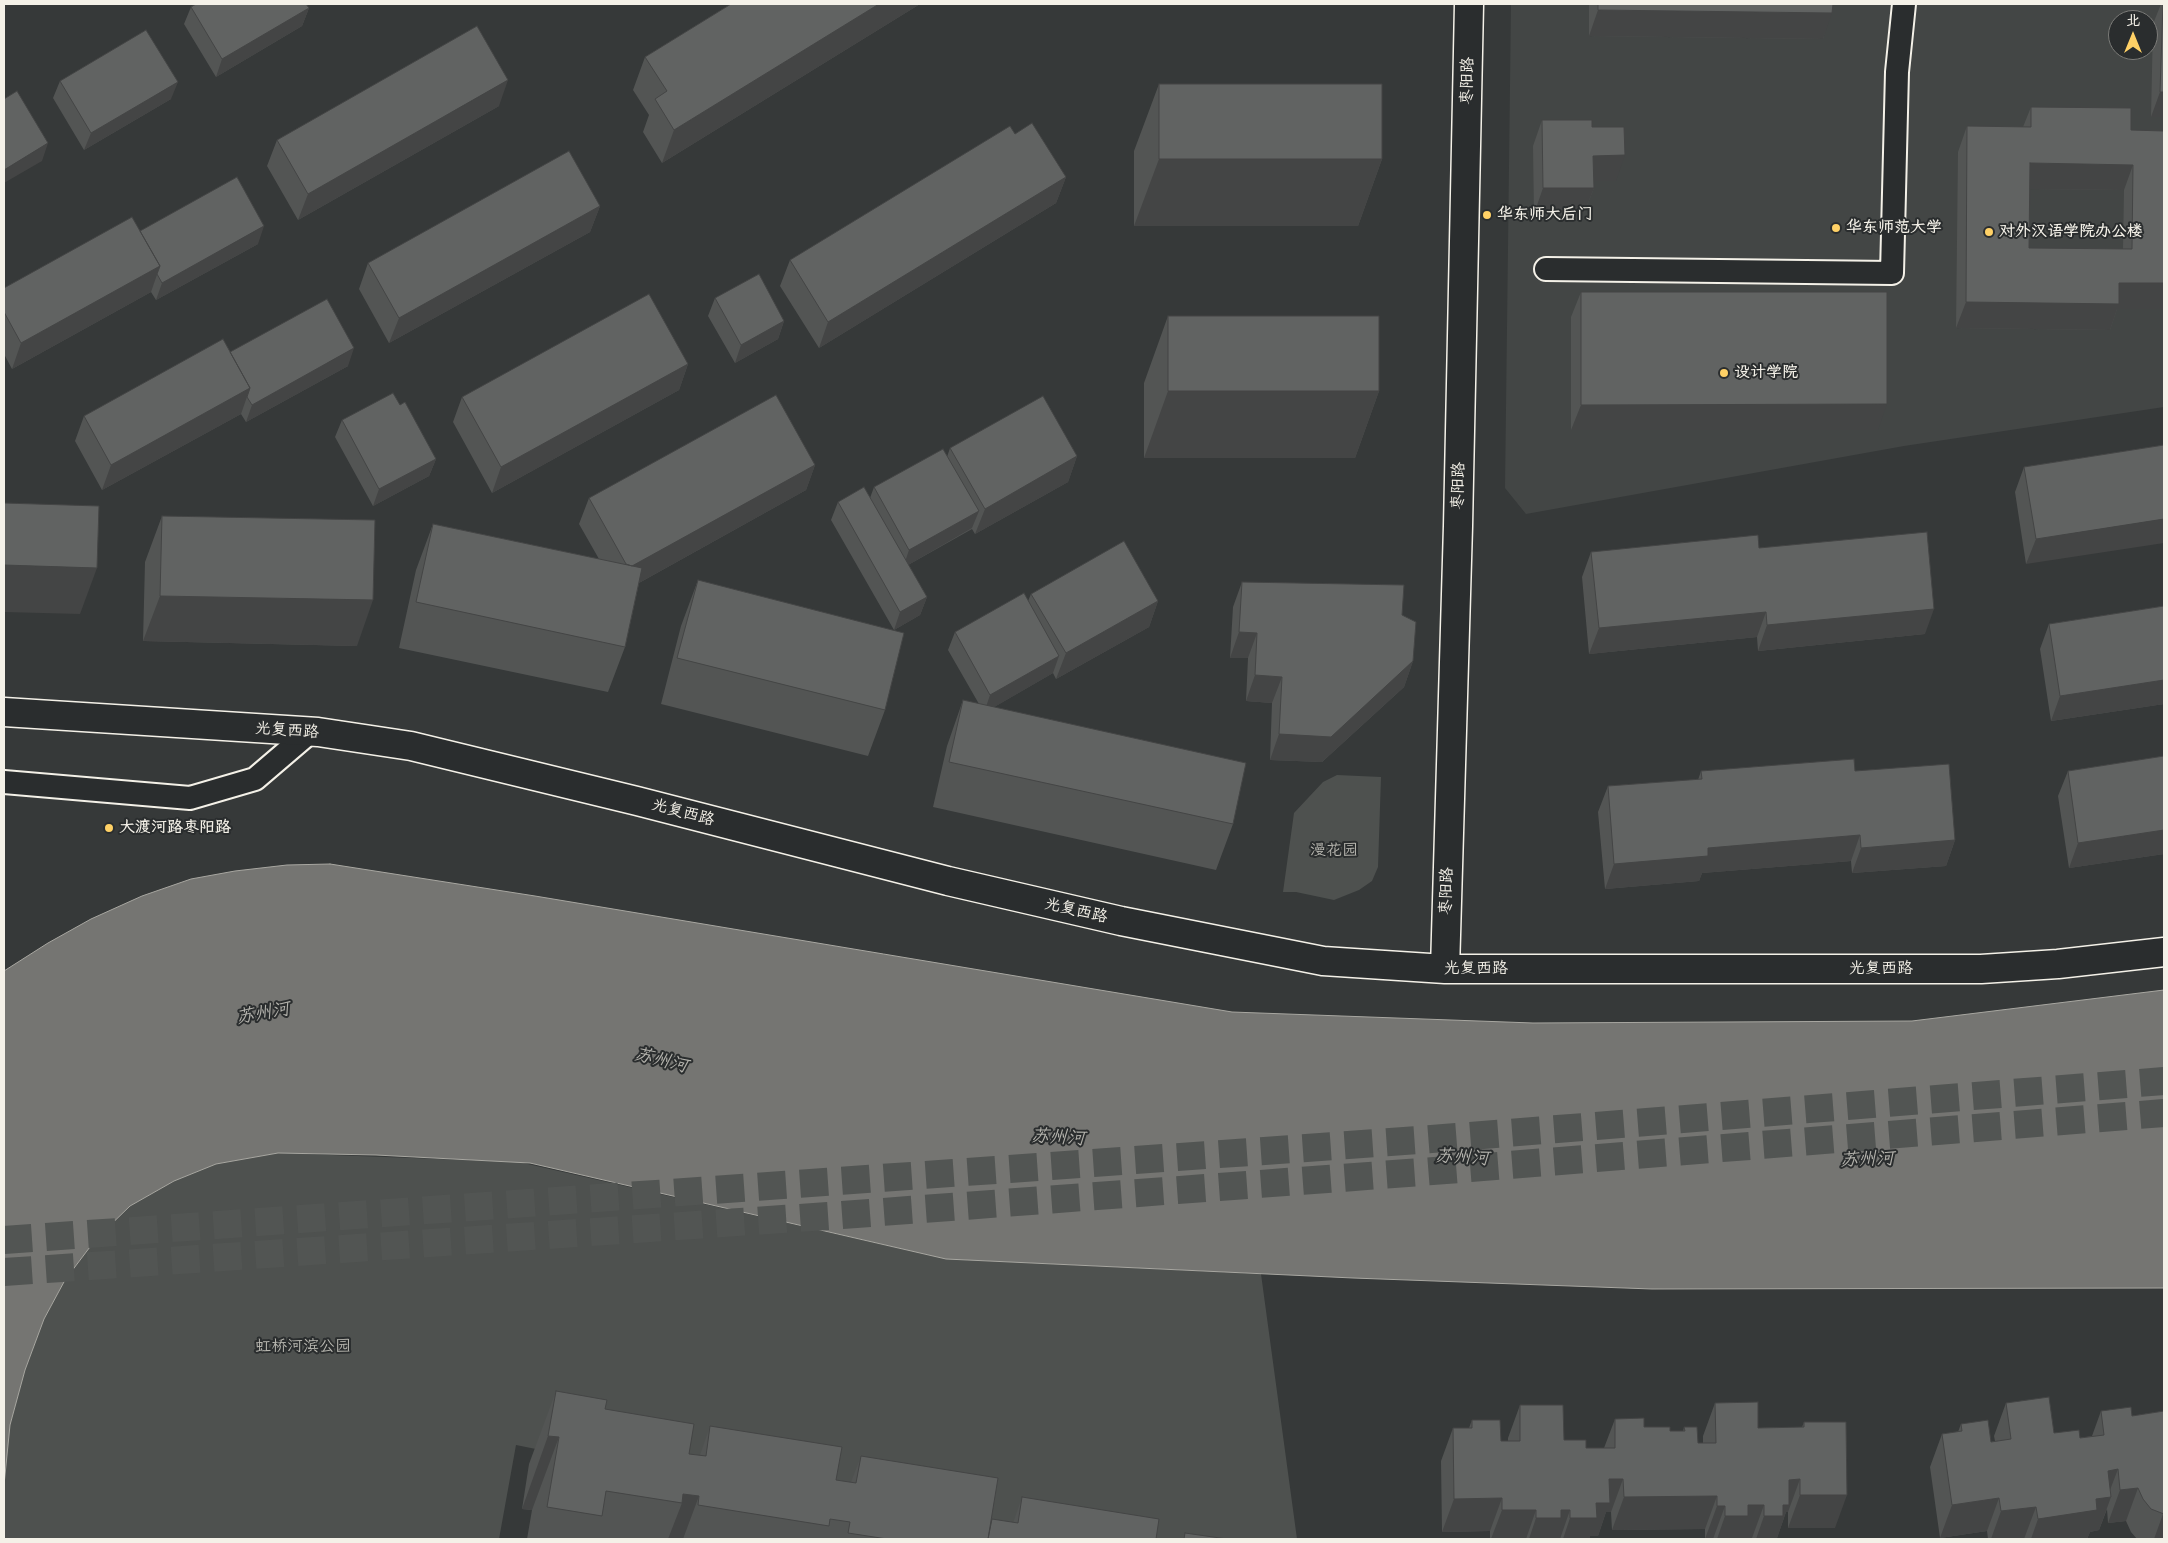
<!DOCTYPE html>
<html>
<head>
<meta charset="utf-8">
<style>
  body { margin:0 }
  #map { position:relative; width:2168px; height:1543px; overflow:hidden; background:#363939; font-family:Sriracha,"LXGW WenKai TC",sans-serif }
  canvas { display:block }
  .frame { position:absolute; inset:0; border:5px solid #f4f1e8; pointer-events:none }
  .north { position:absolute; left:2108px; top:10px; width:50px; height:50px; box-sizing:border-box; background:#2a2d2e; border:1px solid #7b7b78; border-radius:50%; rotate:0deg; font-size:14px; font-weight:700; line-height:20px; text-align:center; color:#f4f1e8 }
  .north::after { content:''; display:block; margin:auto; width:18px; height:22px; background:#ffd166; clip-path:polygon(50% 0,100% 100%,50% 72%,0 100%) }
</style>
</head>
<body>
<div id="map">
<canvas width="2168" height="1543"></canvas>
<div class="frame"></div>
<div class="north">北</div>
</div>
<script>
const context = document.querySelector('canvas').getContext('2d');
context.lineJoin = 'round';
function fill(path, color) { context.fillStyle = color; context.fill(path, 'evenodd'); }
const shape = rows => new Path2D(rows.map(r => 'M' + r).join(''));
function trace(path, color, width, dash) { context.strokeStyle = color; context.lineWidth = width; context.lineCap = dash ? 'butt' : 'round'; context.setLineDash(dash || []); context.stroke(path); }
function write(font, color, halo, rows, align = 'center') {
  context.font = font + ' Sriracha,"LXGW WenKai TC",sans-serif'; context.lineWidth = 4; context.setLineDash([]); context.textBaseline = 'middle'; context.strokeStyle = halo; context.fillStyle = color; for (const [text, x, y, turn = 0] of rows) {
    context.save(); context.translate(x, y); context.rotate((+turn || 0) * Math.PI / 180); context.textAlign = isNaN(turn) ? turn : align; if (halo) context.strokeText(text, 0, 0); context.fillText(text, 0, 0); context.restore();
  }
}
fill(shape([
  [1511,4,2164,4,2164,407,1904,446,1526,514,1505,488],
  [2118,20,2148,20,2148,50,2118,50]
]), '#434645');
fill(shape([
  [1337,775,1381,777,1378,867,1372,881,1359,890,1334,900,1296,892,1283,892,1294,813,1323,782],
  [278,1153,519,1162,946,1259,1261,1274,1297,1539,983,1539,516,1445,499,1539,4,1539,4,1485,10,1425,25,1370,44,1319,65,1280,96,1239,130,1206,174,1181,216,1164]
]), '#4e514f');
const water = shape([
  [330,864,535,896,1232,1012,1533,1023,1912,1021,2164,990,2164,1288,1652,1289,1353,1278,946,1259,530,1163,376,1155,278,1153,216,1164,174,1181,130,1206,96,1239,65,1280,44,1319,25,1370,10,1425,4,1485,4,971,48,943,91,919,142,896,191,879,235,871,287,865,330,864]
]);
fill(water, '#757572');
trace(water, '#a8a7a1', 1);
trace(shape([
  [4,1240,1419,1140,2164,1081],
  [4,1272,842,1215,1421,1172,2164,1113]
]), '#525553', 28, [28, 14]);
const lane = shape([
  [1546,269,1892,273,1897,72,1904,4],
  [4,782,190,798,255,779,310,732]
]);
const secondary = shape([
  [4,712,318,732,411,746,637,801,948,881,1121,921,1323,961,1445,969,1981,969,2058,964,2164,952],
  [1445,969,1458,526,1469,4]
]);
trace(lane, '#f4f1e8', 26);
trace(secondary, '#f4f1e8', 31);
trace(lane, '#2a2d2e', 22);
trace(secondary, '#2a2d2e', 28);
fill(shape([
  [731,4,920,4,662,163,643,132,649,115,633,90,645,57],
  [1589,4,1833,4,1823,39,1589,36],
  [2161,4,2164,4,2164,117,2151,117,2153,24],
  [191,7,309,8,302,26,216,77,184,24],
  [60,81,171,99,84,150,53,98],
  [1159,84,1382,159,1358,226,1134,226,1134,151],
  [499,106,298,220,267,166,277,140],
  [2031,107,2131,130,2164,309,2117,309,2110,330,1956,328,1958,152,1967,126,2023,127],
  [2030,189,2124,190,2123,249,2029,248],
  [1542,120,1616,181,1593,181,1594,188,1584,213,1534,214,1533,146],
  [1015,134,1066,177,1056,203,819,348,780,286,790,260],
  [600,206,590,232,389,343,359,289,368,263],
  [258,244,156,300,151,292,12,369,4,354,4,288],
  [1581,292,1878,430,1571,430,1571,317],
  [715,298,784,321,778,339,735,363,708,316],
  [1168,316,1379,391,1355,458,1144,458,1144,383],
  [230,352,348,366,246,422,241,414,102,490,75,441,84,416],
  [688,364,679,390,492,493,453,422,462,397],
  [400,405,436,459,429,476,373,506,335,437,342,420],
  [2164,445,2026,564,2015,492,2024,467],
  [950,448,1077,456,1068,482,975,534,972,529,908,565,927,597,920,615,894,630,831,520,838,502,870,498,874,487,947,457],
  [815,465,806,490,639,583,625,647,608,692,399,648,416,570,433,524,599,559,579,524,589,498],
  [162,516,357,646,143,641,145,562],
  [1759,548,1925,634,1758,651,1757,637,1589,654,1582,577,1591,552],
  [698,580,885,710,868,756,661,704,681,626],
  [1242,582,1402,615,1413,661,1404,687,1322,762,1270,760,1272,703,1246,701,1248,658,1230,658,1233,607],
  [1031,594,1158,601,1149,627,1056,679,1053,673,994,707,1233,824,1216,870,933,807,947,746,963,700,979,704,948,650,955,632,1028,601],
  [2164,606,2164,704,2051,721,2040,649,2049,624],
  [2164,756,2164,854,2069,868,2058,796,2068,771],
  [1701,771,1855,771,1955,840,1946,866,1852,873,1851,861,1702,873,1699,881,1605,889,1598,812,1608,786,1698,780],
  [556,1391,605,1409,689,1454,700,1455,710,1426,836,1480,851,1482,861,1456,992,1519,1013,1523,1022,1497,1156,1539,527,1539,532,1510,522,1509,529,1464],
  [1715,1403,1758,1428,1802,1427,1804,1422,1835,1528,1788,1528,1788,1512,1786,1512,1777,1538,1775,1538,1775,1539,1752,1539,1752,1538,1740,1538,1739,1539,1705,1539,1705,1529,1612,1530,1611,1512,1606,1512,1598,1536,1590,1536,1589,1539,1490,1539,1490,1531,1442,1532,1441,1461,1453,1428,1469,1428,1472,1420,1501,1441,1508,1441,1508,1438,1520,1405,1564,1440,1586,1448,1604,1448,1615,1419,1644,1427,1670,1431,1683,1431,1684,1427,1698,1443,1703,1443,1703,1436],
  [2006,1403,2054,1433,2080,1438,2092,1436,2101,1411,2132,1416,2164,1411,2164,1539,2137,1539,2131,1532,2126,1521,2108,1523,2107,1509,2099,1530,2090,1532,2087,1539,1988,1539,1987,1531,1940,1538,1930,1467,1942,1434,1958,1432,1961,1424,1991,1442,1995,1441,1994,1436]
]), '#535554');
fill(shape([
  [879,4,920,4,662,163,674,130],
  [309,8,302,26,216,77,222,59],
  [1598,10,1832,13,1823,39,1589,36],
  [508,80,499,106,298,220,308,194],
  [178,82,171,99,84,150,91,133],
  [2160,92,2164,92,2164,117,2151,117],
  [48,143,42,161,4,183,4,170],
  [1625,155,1616,181,1584,181,1593,156],
  [1159,159,1382,159,1358,226,1134,226],
  [2030,163,2133,165,2124,190,2021,189],
  [1066,177,1056,203,819,348,828,322],
  [1543,188,1594,188,1584,213,1534,214],
  [600,206,590,232,389,343,399,318],
  [264,226,258,244,156,300,162,283],
  [160,266,151,292,12,369,21,343],
  [2119,283,2164,283,2164,309,2117,309,2110,330,1956,328,1966,302],
  [784,321,778,339,735,363,741,345],
  [354,348,348,366,246,422,252,405],
  [688,364,679,390,492,493,501,467],
  [250,388,241,414,102,490,111,465],
  [1168,391,1379,391,1355,458,1144,458],
  [1887,404,1878,430,1571,430,1581,405],
  [1077,456,1068,482,975,534,985,509],
  [436,459,429,476,373,506,379,489],
  [815,465,806,490,619,594,628,568],
  [979,511,972,528,903,568,909,550],
  [2164,519,2164,543,2026,564,2036,539],
  [4,565,97,568,80,614,4,612],
  [160,596,373,600,357,646,143,641],
  [927,597,920,615,894,630,900,612],
  [1158,601,1149,627,1056,679,1066,653],
  [1934,609,1925,634,1758,651,1767,625],
  [1766,612,1757,637,1589,654,1599,628],
  [1239,632,1257,633,1248,658,1230,658],
  [1059,656,1053,673,984,713,990,695],
  [1413,661,1404,687,1322,762,1270,760,1279,734],
  [1255,675,1282,677,1272,703,1246,701],
  [2164,680,2164,704,2051,721,2060,696],
  [2164,830,2164,854,2069,868,2078,843],
  [1860,835,1851,861,1702,873,1699,881,1605,889,1614,864,1708,848],
  [1955,840,1946,866,1852,873,1861,848],
  [548,1436,559,1437,532,1510,522,1509],
  [2118,1469,2107,1498,2111,1497,2099,1530,2090,1532,2087,1539,2031,1539,2038,1519,2108,1471],
  [1609,1479,1623,1479,1611,1512,1606,1512,1598,1536,1590,1536,1589,1539,1563,1539,1570,1518,1596,1503],
  [1800,1479,1788,1512,1786,1512,1777,1538,1775,1538,1775,1539,1756,1539,1764,1516,1789,1480],
  [2138,1488,2126,1521,2108,1523,2120,1490],
  [683,1494,699,1496,683,1539,668,1539,682,1503],
  [1800,1495,1847,1495,1835,1528,1788,1528],
  [1717,1496,1705,1529,1612,1530,1624,1497],
  [1502,1498,1490,1531,1442,1532,1454,1499],
  [1999,1498,1987,1531,1940,1538,1952,1505],
  [1748,1505,1764,1505,1752,1538,1717,1539,1725,1516],
  [1717,1506,1725,1506,1713,1539,1705,1539],
  [2036,1507,2024,1539,1991,1539,2001,1511],
  [1502,1510,1536,1510,1526,1539,1491,1539],
  [1561,1510,1570,1510,1560,1539,1529,1539,1536,1518],
  [2163,1514,2164,1514,2164,1539,2154,1539]
]), '#444545');
const building = shape([
  [196,4,306,4,309,8,222,59,191,7,196,4],
  [731,4,879,4,674,130,655,99,667,91,645,57,731,4],
  [1598,4,1833,4,1832,13,1598,10,1598,4],
  [2163,4,2164,4,2164,92,2160,92,2163,4],
  [477,26,508,80,308,194,277,140,477,26],
  [146,30,178,82,91,133,60,81,146,30],
  [1159,84,1382,84,1382,159,1159,159,1159,84],
  [17,91,48,143,4,170,4,99,17,91],
  [2031,107,2131,108,2131,130,2164,131,2164,283,2119,283,2119,304,1966,302,1967,126,2031,127,2031,107],
  [2030,163,2133,165,2132,249,2029,248,2030,163],
  [1542,120,1592,120,1592,127,1624,127,1625,155,1593,156,1594,188,1543,188,1542,120],
  [1032,123,1066,177,828,322,790,260,1010,126,1015,134,1032,123],
  [569,151,600,206,399,318,368,263,569,151],
  [237,177,264,226,162,283,157,274,160,266,140,231,237,177],
  [132,217,160,266,21,343,4,312,4,288,132,217],
  [759,274,784,321,741,345,715,298,759,274],
  [1581,292,1887,292,1887,404,1581,405,1581,292],
  [649,294,688,364,501,467,462,397,649,294],
  [327,299,354,348,252,405,247,397,250,388,230,352,327,299],
  [1168,316,1379,316,1379,391,1168,391,1168,316],
  [223,339,250,388,111,465,84,416,223,339],
  [393,393,400,405,405,402,436,459,379,489,342,420,393,393],
  [776,395,815,465,632,566,626,564,589,498,776,395],
  [1043,396,1077,456,985,509,950,448,1043,396],
  [2164,445,2164,519,2036,539,2024,467,2164,445],
  [943,449,979,511,909,550,874,487,943,449],
  [864,487,927,597,900,612,838,502,864,487],
  [4,503,99,506,97,568,4,565,4,503],
  [162,516,375,520,373,600,160,596,162,516],
  [433,524,642,568,625,647,416,602,433,524],
  [1927,532,1934,609,1767,625,1766,612,1599,628,1591,552,1758,535,1759,548,1927,532],
  [1124,541,1158,601,1066,653,1031,594,1124,541],
  [698,580,904,633,885,710,677,658,698,580],
  [1242,582,1404,585,1402,615,1416,622,1413,661,1331,737,1279,734,1282,677,1255,675,1257,633,1239,632,1242,582],
  [1024,593,1059,656,990,695,955,632,1024,593],
  [2164,606,2164,680,2060,696,2049,624,2164,606],
  [963,700,1246,763,1233,824,949,762,963,700],
  [2164,756,2164,830,2078,843,2068,771,2164,756],
  [1854,759,1855,771,1949,764,1955,840,1861,848,1860,835,1708,848,1708,856,1614,864,1608,786,1702,779,1701,771,1854,759],
  [556,1391,607,1400,605,1409,694,1424,689,1454,706,1456,710,1426,842,1447,836,1480,856,1483,861,1456,998,1478,988,1539,887,1539,848,1533,850,1522,830,1519,829,1526,698,1505,699,1496,683,1494,682,1503,606,1491,602,1516,547,1507,559,1437,548,1436,556,1391],
  [2049,1397,2054,1433,2079,1430,2080,1438,2104,1435,2101,1411,2131,1407,2132,1416,2164,1411,2164,1514,2151,1509,2143,1499,2138,1488,2120,1490,2118,1469,2108,1471,2111,1497,2096,1499,2097,1510,2038,1519,2036,1507,2001,1511,1999,1498,1952,1505,1942,1434,1962,1431,1961,1424,1988,1420,1991,1442,2011,1439,2006,1403,2049,1397],
  [1758,1402,1758,1428,1804,1427,1804,1422,1846,1422,1847,1495,1800,1495,1800,1479,1789,1480,1789,1505,1783,1505,1783,1516,1764,1516,1764,1505,1748,1505,1748,1516,1725,1516,1725,1506,1717,1506,1717,1496,1624,1497,1623,1479,1609,1479,1610,1503,1596,1503,1597,1518,1570,1518,1570,1510,1561,1510,1561,1518,1536,1518,1536,1510,1502,1510,1502,1498,1454,1499,1453,1428,1472,1428,1472,1420,1500,1420,1501,1441,1520,1441,1520,1405,1563,1405,1564,1440,1586,1440,1586,1448,1615,1448,1615,1419,1644,1418,1644,1427,1670,1427,1670,1431,1685,1431,1684,1427,1697,1427,1698,1443,1716,1443,1715,1403,1758,1402],
  [1022,1497,1159,1519,1156,1539,988,1539,992,1519,1018,1523,1022,1497],
  [1185,1533,1227,1539,1184,1539,1185,1533]
]);
fill(building, '#616362');
trace(building, '#444545', 1);
for (const [x, y, r, color] of [
  [1487,215,5,"#ffd166"],
  [1836,228,5,"#ffd166"],
  [1989,232,5,"#ffd166"],
  [1724,373,5,"#ffd166"],
  [109,828,5,"#ffd166"]
]) { const dot = new Path2D(); dot.arc(x, y, r, 0, 2 * Math.PI); context.fillStyle = color; context.fill(dot); trace(dot, '#2a2d2e', 2); }
write('16px', '#f4f1e8', '#2a2d2e', [
  ["枣阳路",1468,81,-89],
  ["枣阳路",1459,486,-89],
  ["光复西路",287,731,4],
  ["光复西路",683,813,15],
  ["枣阳路",1447,891,-88],
  ["光复西路",1076,911,13],
  ["光复西路",1476,969],
  ["光复西路",1881,969]
]);
write('bold 16px', '#f4f1e8', '#2a2d2e', [
  ["华东师大后门",1497,215],
  ["华东师范大学",1846,228],
  ["对外汉语学院办公楼",1999,232],
  ["设计学院",1734,373],
  ["大渡河路枣阳路",119,828]
], 'left');
write('16px', '#bab9b2', '#2a2d2e', [
  ["漫花园",1334,851],
  ["虹桥河滨公园",303,1347]
]);
write('italic 18px', '#b4b3ad', '#2a2d2e', [
  ["苏州河",263,1014,-10],
  ["苏州河",661,1061,14],
  ["苏州河",1058,1138,3],
  ["苏州河",1462,1158,3],
  ["苏州河",1867,1160,-2]
]);
</script>
</body>
</html>
